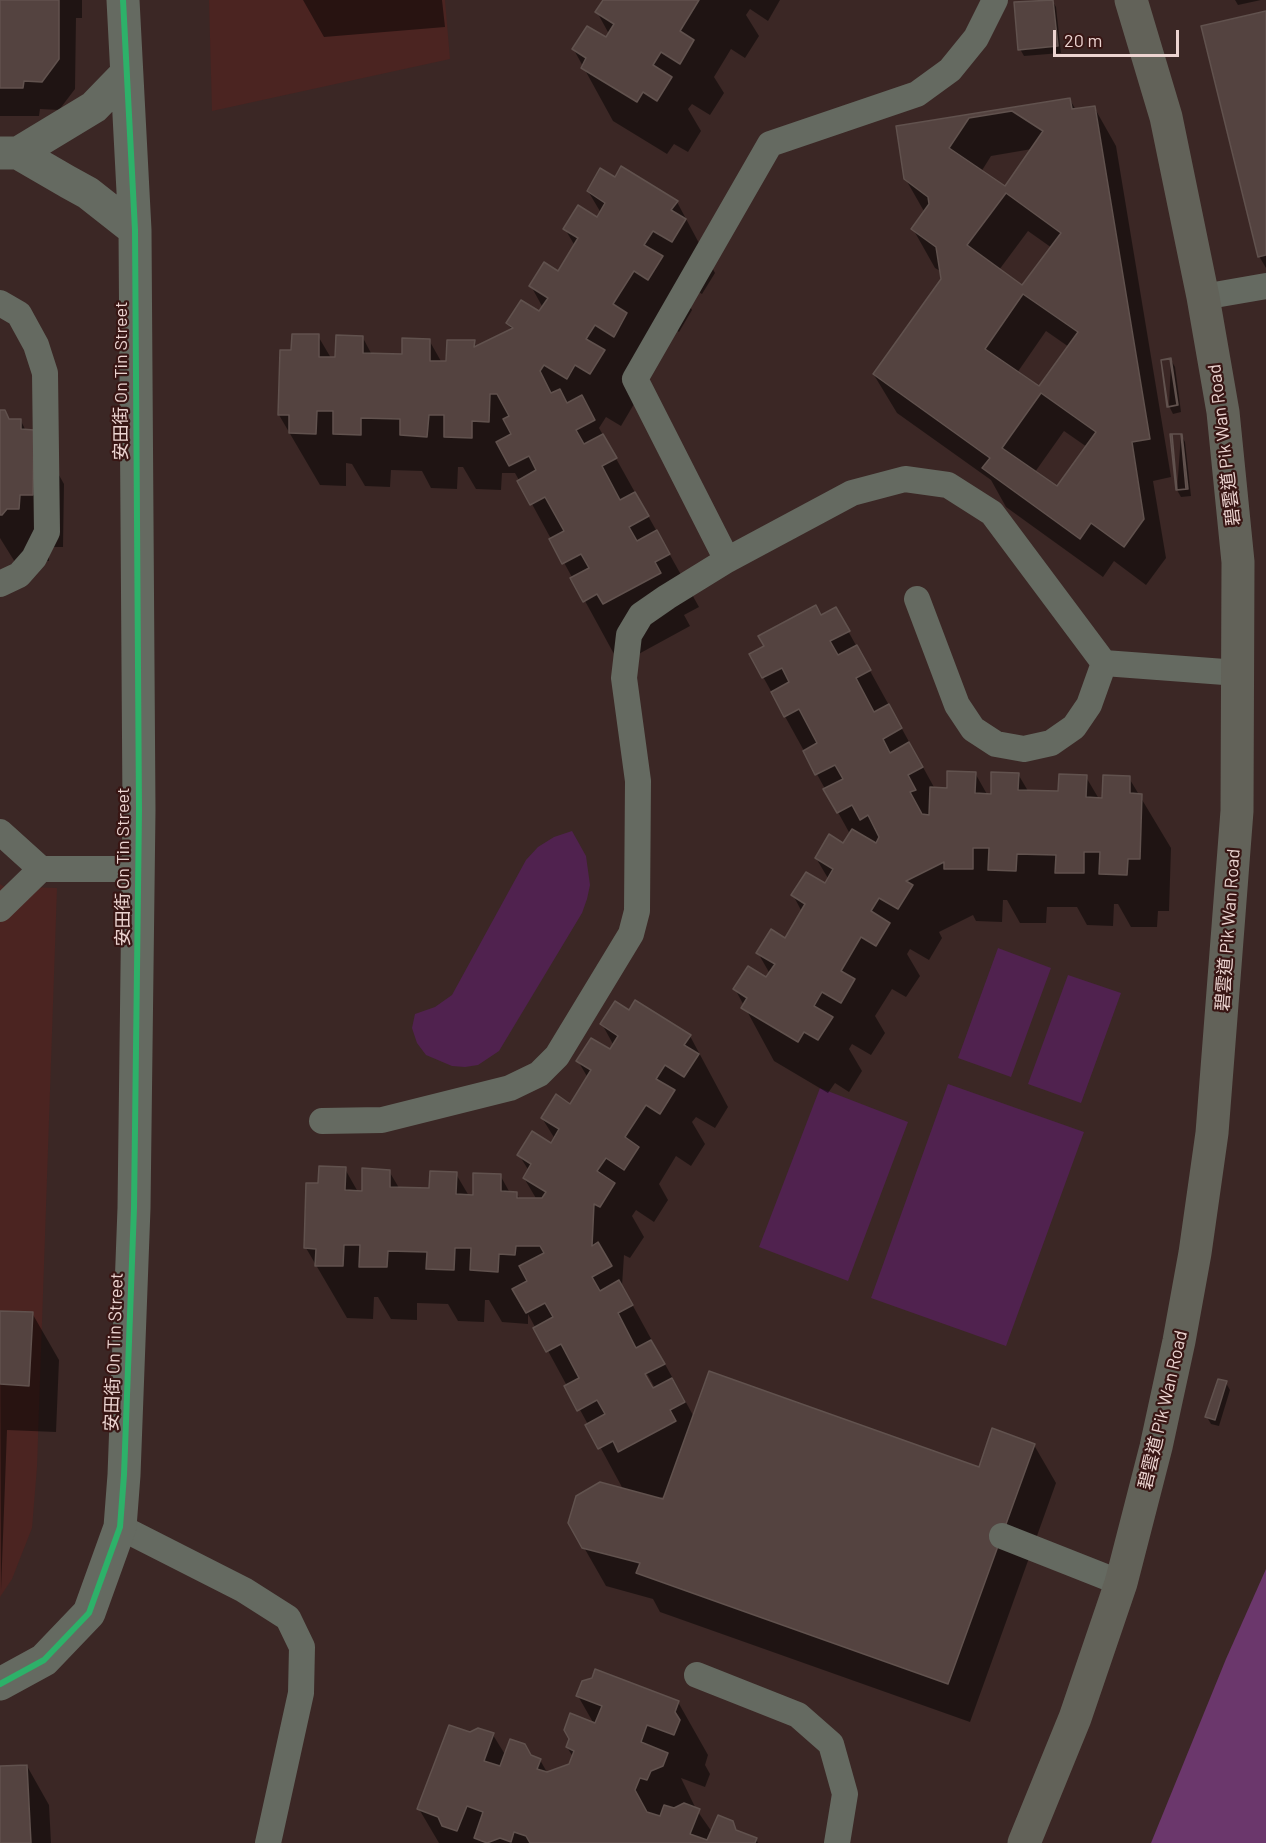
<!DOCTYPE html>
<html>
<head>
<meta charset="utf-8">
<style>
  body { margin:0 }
  #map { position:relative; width:1266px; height:1843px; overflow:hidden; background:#3b2725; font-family:Barlow,sans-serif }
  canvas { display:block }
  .scale { position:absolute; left:1053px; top:30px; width:126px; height:27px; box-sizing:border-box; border:3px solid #ecd4d1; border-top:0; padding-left:8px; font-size:18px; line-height:21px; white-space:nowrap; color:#ecd4d1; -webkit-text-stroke:4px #381614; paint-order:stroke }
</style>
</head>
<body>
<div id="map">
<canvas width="1266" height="1843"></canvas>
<div class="scale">20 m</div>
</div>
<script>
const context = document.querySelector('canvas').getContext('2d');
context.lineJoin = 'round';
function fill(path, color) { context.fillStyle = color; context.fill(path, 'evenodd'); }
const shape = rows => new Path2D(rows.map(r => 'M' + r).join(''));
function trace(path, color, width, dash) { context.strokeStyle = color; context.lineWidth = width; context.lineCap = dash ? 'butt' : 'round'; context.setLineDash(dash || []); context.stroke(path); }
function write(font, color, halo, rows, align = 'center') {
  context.font = font + ' Barlow,"Noto Sans TC",sans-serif'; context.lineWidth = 4.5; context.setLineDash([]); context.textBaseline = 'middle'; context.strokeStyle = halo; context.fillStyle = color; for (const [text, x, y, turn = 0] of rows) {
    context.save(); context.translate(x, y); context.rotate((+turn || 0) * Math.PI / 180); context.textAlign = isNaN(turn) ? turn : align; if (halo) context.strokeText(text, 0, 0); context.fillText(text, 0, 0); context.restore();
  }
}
fill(shape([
  [209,0,445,0,450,59,212,111],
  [0,884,3,886,57,888,37,1467,32,1528,12,1579,0,1597]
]), '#4b2421');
fill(shape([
  [572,831,586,856,590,885,587,899,582,913,499,1051,478,1065,465,1067,452,1066,426,1055,417,1043,412,1028,415,1014,435,1007,452,995,526,860,538,847,554,837],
  [998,948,1051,968,1011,1077,958,1058],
  [1068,975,1121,993,1081,1103,1028,1084],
  [948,1084,1084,1132,1006,1346,871,1298],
  [820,1088,908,1122,848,1281,759,1247]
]), '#50224f');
fill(shape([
  [1266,1569,1266,1843,1151,1843,1226,1659]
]), '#6b376c');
fill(shape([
  [0,0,82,0,82,18,76,18,75,89,59,110,40,109,39,116,0,116],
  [303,0,442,0,445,27,324,37],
  [605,0,780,0,768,21,750,9,746,15,759,36,745,58,731,49,714,77,724,93,710,115,692,104,688,109,701,131,688,152,674,144,667,154,613,121,574,50,606,39,609,34,597,12],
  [1052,0,1056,7,1061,53,1024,56,1020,49,1015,3],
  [1235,0,1261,0,1238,5],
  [1266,12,1266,268,1259,256],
  [1070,100,1076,110,1094,107,1116,146,1171,477,1153,481,1166,558,1146,585,1114,561,1103,577,1006,507,991,480,897,413,874,375,943,280,942,272,935,268,913,229,925,213,905,178,897,128],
  [1032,149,1005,188,981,172,991,156],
  [1028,231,1052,248,1022,287,999,270],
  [1046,331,1069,347,1040,389,1017,373],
  [1064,431,1087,447,1058,488,1035,472],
  [616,179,677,202,715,273,702,294,683,283,680,288,692,310,679,332,664,323,622,382,634,404,621,426,606,417,599,428,699,607,684,615,690,626,635,656,614,654,515,473,502,473,501,490,476,489,463,467,458,467,457,489,431,488,422,471,391,470,390,487,365,486,352,464,346,463,346,486,320,485,279,415,281,351,293,352,318,336,331,358,337,359,363,338,372,355,404,356,429,340,442,363,447,363,474,342,477,348,512,330,508,324,540,314,543,308,531,286,558,273,575,246,565,229,597,219,601,213,588,191],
  [1171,360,1175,367,1181,412,1173,414,1169,406],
  [0,412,9,420,21,421,26,431,34,431,64,484,63,547,49,547,49,561,37,561,18,567,0,538],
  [1181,435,1185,442,1191,496,1181,497,1177,490],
  [836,609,935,789,948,789,975,773,988,796,992,796,1018,774,1028,791,1059,793,1086,777,1099,799,1103,799,1129,778,1171,848,1169,911,1158,911,1157,927,1131,927,1118,904,1114,904,1113,926,1087,925,1077,907,1047,907,1046,923,1020,923,1007,900,1003,900,1002,922,976,921,973,915,939,932,942,938,929,960,910,949,907,954,920,976,906,997,892,989,875,1016,885,1033,871,1055,852,1044,849,1049,862,1071,849,1092,835,1083,828,1093,774,1061,735,989,767,979,770,974,758,953,786,940,802,912,793,895,825,885,829,880,816,858,844,845,850,834,751,655],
  [629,1012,690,1036,728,1107,715,1128,696,1117,692,1122,705,1144,691,1166,676,1156,659,1184,668,1200,654,1222,636,1210,632,1216,644,1237,630,1258,624,1255,622,1286,694,1417,980,1469,1034,1445,1056,1483,970,1722,660,1612,653,1599,606,1586,570,1523,623,1489,528,1314,528,1324,502,1322,489,1300,485,1300,484,1322,458,1321,448,1304,417,1303,417,1320,391,1319,378,1297,374,1297,373,1319,347,1318,306,1248,319,1185,345,1169,358,1192,363,1192,389,1171,399,1188,430,1190,456,1174,469,1196,474,1196,500,1175,510,1193,516,1193,520,1199,537,1200,524,1178,529,1171,519,1155,551,1145,555,1139,542,1118,570,1106,588,1078,578,1061,611,1051,614,1046,602,1024],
  [643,1367,655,1388,653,1390,640,1368],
  [666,1495,664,1501,658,1499],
  [0,1312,32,1313,59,1360,56,1432,7,1430,1,1590],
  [1226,1383,1230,1390,1219,1426,1211,1424,1207,1417],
  [578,1696,678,1702,708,1755,705,1765,710,1774,705,1787,681,1778,696,1809,712,1832,732,1822,738,1832,756,1839,758,1843,439,1843,419,1809,470,1734,493,1735,506,1756,531,1756,540,1760,548,1774,571,1765,573,1757,567,1747,594,1724],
  [27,1766,49,1805,51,1843,0,1843,0,1767]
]), '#0007');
const building = shape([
  [0,0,59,0,59,59,42,82,24,81,23,88,0,88,0,0],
  [603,0,699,0,680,31,694,40,680,64,661,52,653,65,672,77,657,101,643,92,637,102,581,68,586,58,572,49,587,26,606,37,614,24,595,12,603,0],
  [1053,0,1058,46,1018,50,1014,2,1053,0],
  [1266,11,1266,255,1258,257,1201,26,1266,11],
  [1070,98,1072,109,1095,106,1150,439,1132,442,1144,519,1124,547,1091,523,1080,539,982,468,990,458,873,374,941,279,936,247,911,229,929,204,928,197,904,179,896,126,1070,98],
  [1012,111,1043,131,1005,186,949,148,969,118,1012,111],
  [1006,193,1061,233,1022,285,967,245,1006,193],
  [1023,294,1078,332,1039,386,985,349,1023,294],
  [1041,393,1096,432,1057,486,1002,448,1041,393],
  [621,166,678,201,671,210,686,219,672,242,653,231,644,245,663,256,648,280,634,271,613,304,627,313,614,337,595,325,586,339,605,350,590,374,575,365,567,379,544,365,540,371,551,393,560,389,567,403,582,395,595,420,576,430,584,444,603,434,617,458,602,466,620,500,635,492,649,516,629,527,637,541,657,530,670,554,655,562,661,573,603,604,597,594,583,602,570,578,589,568,581,554,562,564,549,539,564,531,545,497,530,505,517,481,536,470,529,456,509,466,496,442,511,434,503,419,509,416,497,394,490,394,489,422,472,421,472,438,444,437,444,415,429,415,427,437,400,435,400,419,361,418,361,435,333,434,333,411,317,411,316,434,289,433,289,415,278,415,280,350,291,350,292,334,319,334,319,357,335,357,336,335,363,336,363,353,402,354,402,338,430,339,430,361,446,361,447,340,475,340,474,347,513,328,506,323,521,300,539,311,548,298,529,286,544,262,558,271,578,238,563,229,578,205,597,217,605,203,587,191,600,168,615,177,621,166],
  [1171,358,1178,405,1168,407,1161,360,1171,358],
  [1170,359,1177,405,1167,407,1161,360,1170,359],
  [0,410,5,410,9,419,21,419,21,429,34,430,33,495,20,495,19,509,7,509,2,515,0,515,0,410],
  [1170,434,1181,434,1186,489,1176,490,1170,434],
  [1172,434,1182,434,1188,489,1177,490,1172,434],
  [816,605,821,615,836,607,850,631,830,641,838,655,857,645,871,670,856,678,874,712,889,704,902,728,883,739,890,753,909,742,923,767,908,775,916,790,910,792,922,814,929,815,930,787,947,788,947,771,976,772,975,793,991,794,991,772,1019,773,1018,790,1058,791,1059,774,1087,775,1086,797,1102,798,1103,775,1130,776,1130,793,1142,794,1140,859,1128,859,1127,875,1099,874,1100,852,1084,852,1084,873,1055,873,1056,855,1017,854,1016,871,988,870,989,848,973,848,973,869,944,869,944,862,906,881,913,885,898,909,879,898,871,911,890,923,876,946,861,937,841,971,855,979,841,1003,822,992,814,1006,833,1017,818,1040,804,1032,798,1042,741,1008,747,998,733,989,748,966,766,977,775,964,756,953,771,929,785,938,805,904,791,895,806,872,825,883,833,869,815,858,829,834,843,843,852,829,876,843,879,837,868,815,860,820,852,805,837,813,823,789,843,779,835,765,815,775,803,751,817,743,799,709,784,717,771,692,789,682,782,668,762,678,749,654,764,646,758,636,816,605],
  [635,1000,691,1035,684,1045,699,1054,684,1077,665,1065,656,1079,675,1090,660,1114,646,1105,625,1137,639,1147,624,1170,606,1158,597,1171,615,1183,600,1207,594,1204,592,1246,598,1242,612,1266,592,1277,600,1291,619,1280,633,1305,618,1313,636,1348,651,1340,665,1364,645,1374,653,1388,672,1378,685,1402,670,1410,676,1421,618,1452,613,1441,598,1449,585,1425,605,1414,597,1400,577,1411,564,1386,579,1378,561,1344,546,1352,533,1328,553,1317,545,1303,526,1313,512,1289,527,1281,519,1266,544,1253,540,1246,516,1246,515,1255,499,1254,498,1272,470,1270,471,1248,455,1248,454,1270,426,1269,427,1252,388,1251,387,1267,359,1267,360,1245,344,1245,343,1266,315,1266,316,1249,304,1248,306,1183,318,1183,319,1166,346,1167,345,1190,362,1191,362,1168,390,1170,390,1187,429,1188,430,1171,457,1172,456,1194,473,1195,473,1173,501,1174,501,1191,517,1192,517,1198,542,1198,546,1192,523,1178,531,1164,517,1155,532,1131,551,1143,559,1129,541,1118,556,1094,570,1104,591,1070,576,1061,591,1038,610,1049,618,1036,600,1024,615,1001,629,1010,635,1000],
  [0,1311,33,1312,29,1386,0,1384,0,1311],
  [709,1371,979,1467,992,1428,1035,1444,948,1684,636,1573,640,1563,582,1548,568,1523,576,1496,600,1482,663,1499,709,1371],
  [1218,1379,1227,1381,1215,1420,1205,1417,1218,1379],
  [595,1669,679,1701,675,1712,680,1720,674,1735,647,1725,641,1742,668,1753,663,1766,651,1771,647,1780,640,1778,635,1790,647,1812,660,1816,664,1805,674,1808,684,1803,700,1809,690,1834,707,1840,718,1815,733,1821,736,1830,757,1838,755,1843,530,1843,526,1836,514,1832,511,1842,500,1838,487,1843,474,1838,483,1812,467,1806,457,1831,442,1826,438,1817,417,1809,449,1725,470,1732,478,1728,494,1733,484,1761,500,1766,510,1739,525,1744,531,1755,541,1759,537,1769,547,1772,569,1764,574,1751,566,1747,569,1739,564,1730,570,1713,595,1723,602,1706,576,1696,582,1681,592,1678,595,1669],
  [27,1765,31,1843,0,1843,0,1766,27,1765]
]);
fill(building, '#544340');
trace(building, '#61524e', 1.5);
trace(shape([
  [1203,297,1266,286],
  [0,303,19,314,36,345,45,373,47,532,34,558,19,575,0,584],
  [727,560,635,379,770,144,917,94,950,70,976,38,995,0],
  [917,599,957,705,973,729,996,744,1024,749,1051,743,1074,727,1089,705,1104,663],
  [0,832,41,869,138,869],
  [0,909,41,869],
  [322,1121,382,1120,510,1088,539,1074,557,1056,631,934,637,911,638,781,624,678,629,635,641,615,667,597,727,560,852,493,905,479,948,485,992,513,1104,663,1238,673],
  [120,1527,244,1590,288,1618,302,1647,301,1693,268,1843],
  [1002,1536,1121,1583],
  [697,1675,798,1715,831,1744,845,1794,837,1843]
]), '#656a61', 26);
trace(shape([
  [0,153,18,153,68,182,88,193,135,230],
  [18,153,94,107,126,74],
  [0,1684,44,1660,89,1613,120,1527,124,1475,134,1208,139,810,135,230,123,0]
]), '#656a61', 33);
trace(shape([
  [1024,1843,1075,1718,1121,1583,1156,1447,1179,1341,1195,1253,1212,1133,1237,811,1238,562,1223,412,1203,297,1166,117,1131,0]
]), '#626259', 33);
trace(shape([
  [0,1684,44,1660,89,1613,120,1527,124,1475,134,1208,139,810,135,230,123,0]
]), '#2db169', 6);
write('18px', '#ecd4d1', '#381614', [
  ["安田街 On Tin Street",121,381,-90],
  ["碧雲道 Pik Wan Road",1224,445,-97],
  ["安田街 On Tin Street",123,867,-90],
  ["碧雲道 Pik Wan Road",1228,930,-86],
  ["安田街 On Tin Street",114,1352,-88],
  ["碧雲道 Pik Wan Road",1163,1410,-77]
]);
</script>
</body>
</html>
